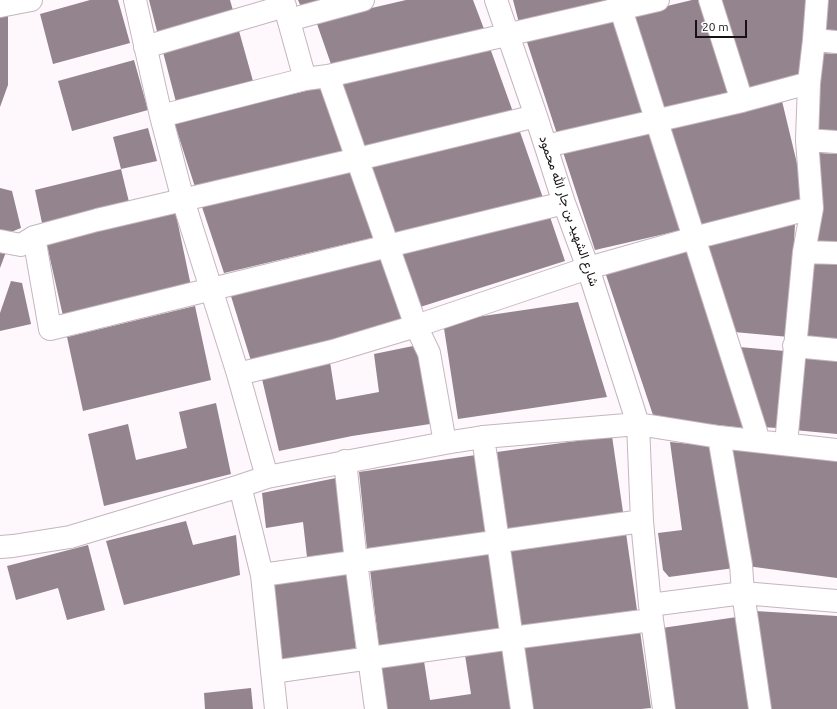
<!DOCTYPE html>
<html>
<head>
<meta charset="utf-8">
<style>
  body { margin:0 }
  #map { position:relative; width:837px; height:709px; overflow:hidden; background:#fef7fc; font-family:Ubuntu,sans-serif }
  canvas { display:block }
  .scale { position:absolute; left:695px; top:20px; width:52px; height:18px; box-sizing:border-box; border:2px solid #181216; border-top:0; padding-left:5px; font-size:12px; line-height:14px; white-space:nowrap; color:#181216; -webkit-text-stroke:3px #fff; paint-order:stroke }
</style>
</head>
<body>
<div id="map">
<canvas width="837" height="709"></canvas>
<div class="scale">20 m</div>
</div>
<script>
const context = document.querySelector('canvas').getContext('2d');
context.lineJoin = 'round';
function fill(path, color) { context.fillStyle = color; context.fill(path, 'evenodd'); }
const shape = rows => new Path2D(rows.map(r => 'M' + r).join(''));
function trace(path, color, width, dash) { context.strokeStyle = color; context.lineWidth = width; context.lineCap = dash ? 'butt' : 'round'; context.setLineDash(dash || []); context.stroke(path); }
function write(font, color, halo, rows, align = 'center') {
  context.font = font + ' Ubuntu,Vazirmatn,sans-serif'; context.lineWidth = 3; context.setLineDash([]); context.textBaseline = 'middle'; context.strokeStyle = halo; context.fillStyle = color; for (const [text, x, y, turn = 0] of rows) {
    context.save(); context.translate(x, y); context.rotate((+turn || 0) * Math.PI / 180); context.textAlign = isNaN(turn) ? turn : align; if (halo) context.strokeText(text, 0, 0); context.fillText(text, 0, 0); context.restore();
  }
}
fill(shape([
  [90,0,118,0,130,43,53,64,40,14],
  [149,0,230,0,234,14,158,35],
  [298,0,329,0,302,9],
  [406,0,473,0,484,29,332,67,316,21],
  [513,0,611,0,519,23],
  [692,0,698,0,730,94,663,109,634,14],
  [717,0,808,0,800,77,748,89],
  [823,0,837,0,837,33,821,32],
  [0,15,8,15,8,85,0,107],
  [616,18,646,113,557,134,526,39],
  [239,31,253,81,176,102,163,52],
  [490,48,513,112,361,147,338,84],
  [821,53,837,54,837,133,815,132],
  [134,60,148,110,72,131,58,81],
  [323,87,346,151,195,187,174,122],
  [782,101,806,201,703,225,699,223,669,127],
  [148,128,157,161,121,169,113,137],
  [519,129,543,198,391,234,367,165],
  [651,131,682,230,595,250,563,152],
  [819,153,837,154,837,242,814,241],
  [352,168,376,237,224,273,201,204],
  [121,169,129,202,42,223,35,190],
  [0,188,12,191,21,228,11,232,0,230],
  [175,210,191,286,63,316,46,241],
  [550,217,565,261,417,308,398,253],
  [795,224,789,337,734,332,706,244],
  [688,249,745,428,654,418,604,269],
  [0,251,6,252,0,268],
  [383,256,406,322,252,364,230,293],
  [810,263,837,264,837,341,802,338],
  [11,281,22,283,31,324,0,331,0,313],
  [578,302,607,397,458,419,443,322],
  [195,306,211,380,83,411,67,337],
  [418,345,430,424,352,436,279,451,262,379,330,362,336,400,379,392,374,354],
  [739,347,785,351,777,428,762,427],
  [801,352,837,356,837,434,794,430],
  [216,403,231,474,104,506,88,434,128,424,136,460,187,448,179,412],
  [612,436,623,512,507,529,497,452],
  [670,442,712,446,734,568,669,577,663,570,658,533,682,530],
  [729,447,837,459,837,578,747,566],
  [476,455,487,532,367,549,359,472],
  [336,478,344,552,307,557,303,522,266,528,262,493],
  [186,521,193,545,236,535,240,575,124,605,106,541],
  [626,533,637,610,521,626,510,550],
  [88,545,105,610,67,620,58,588,16,600,7,566],
  [490,552,501,629,379,647,370,569],
  [347,573,356,650,281,661,272,583],
  [755,611,837,616,837,709,770,709],
  [737,617,750,709,675,709,662,628],
  [640,631,651,708,641,709,533,709,524,647],
  [504,650,512,709,385,709,381,667,424,661,430,700,471,694,465,655],
  [251,688,253,709,205,709,204,693]
]), '#93848e');
const minor = shape([
  [135,0,161,116,183,200,238,374,267,477],
  [283,0,305,79],
  [496,0,536,116,564,203,588,268,638,424,642,521,650,605,664,709],
  [618,0,759,441],
  [710,0,742,101],
  [0,6,31,0],
  [289,20,363,0],
  [814,40,837,42],
  [145,47,285,6],
  [328,76,416,326,429,353,445,443],
  [161,116,305,79,328,76,658,0],
  [807,140,837,142],
  [546,146,742,101,809,83],
  [34,237,50,329,212,289,564,203],
  [0,241,21,245,34,237,97,220,358,159,536,116],
  [804,252,837,253],
  [794,346,837,350],
  [238,374,333,351,416,326,588,268,694,238,812,208],
  [483,437,522,709],
  [719,437,741,565,743,593,760,709],
  [786,444,804,252,812,208,807,140,809,83,814,40,817,0],
  [345,461,356,562,376,709],
  [240,486,262,575,276,709],
  [0,547,13,546,70,537,240,486,267,477,445,443,483,437,638,424,719,437,837,450],
  [262,575,642,521],
  [650,605,743,593,837,601],
  [272,672,512,638,651,620]
]);
trace(minor, '#c5b5bf', 24);
trace(minor, '#fff', 22);
write('13px', '#181216', '#fff', [
  ["شارع الشهيد بن جار الله محمود",569,211,71]
]);
</script>
</body>
</html>
